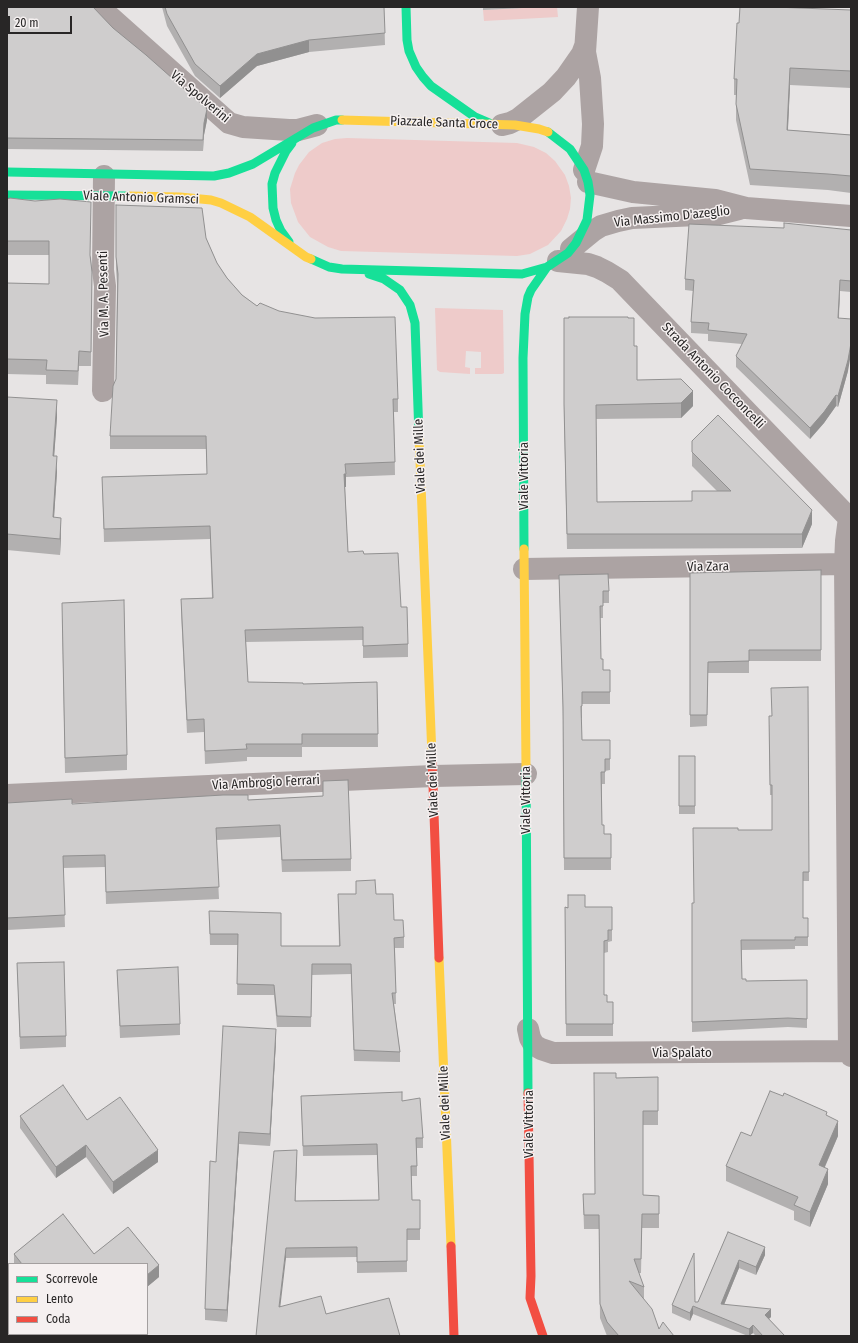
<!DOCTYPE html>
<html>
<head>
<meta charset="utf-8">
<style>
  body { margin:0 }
  #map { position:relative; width:858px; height:1343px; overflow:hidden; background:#e7e4e4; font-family:"Fira Sans Condensed",sans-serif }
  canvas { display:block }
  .frame { position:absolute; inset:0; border:8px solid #282626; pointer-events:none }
  .legend { position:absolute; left:8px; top:1263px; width:140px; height:72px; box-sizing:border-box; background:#f5f0f0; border:1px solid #a39f9f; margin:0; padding:5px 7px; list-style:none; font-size:12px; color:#282626 }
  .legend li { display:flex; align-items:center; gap:8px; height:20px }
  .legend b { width:20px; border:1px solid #a39f9f }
  .scale { position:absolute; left:8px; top:16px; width:64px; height:18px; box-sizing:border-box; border:2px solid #282626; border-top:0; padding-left:5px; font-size:12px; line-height:14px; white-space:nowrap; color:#282626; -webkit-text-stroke:3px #f5f0f0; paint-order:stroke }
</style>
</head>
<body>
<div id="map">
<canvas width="858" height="1343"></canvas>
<div class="frame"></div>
<ul class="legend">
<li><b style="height:5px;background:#16e098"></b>Scorrevole</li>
<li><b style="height:5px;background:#ffcf43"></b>Lento</li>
<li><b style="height:5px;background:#f24e42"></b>Coda</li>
</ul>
<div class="scale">20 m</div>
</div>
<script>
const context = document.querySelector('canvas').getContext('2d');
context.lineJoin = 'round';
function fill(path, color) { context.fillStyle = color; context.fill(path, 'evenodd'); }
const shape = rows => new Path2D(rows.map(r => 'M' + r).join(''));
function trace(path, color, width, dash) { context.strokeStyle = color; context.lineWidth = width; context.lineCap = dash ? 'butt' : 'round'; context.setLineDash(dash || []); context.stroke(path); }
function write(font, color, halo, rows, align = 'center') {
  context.font = font + ' "Fira Sans Condensed",sans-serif'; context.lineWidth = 3; context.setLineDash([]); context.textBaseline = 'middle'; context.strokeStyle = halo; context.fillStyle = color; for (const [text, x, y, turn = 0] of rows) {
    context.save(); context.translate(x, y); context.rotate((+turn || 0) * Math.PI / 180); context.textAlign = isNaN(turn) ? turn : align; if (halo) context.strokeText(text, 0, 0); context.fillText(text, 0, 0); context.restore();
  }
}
fill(shape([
  [543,7,557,7,558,17,484,21,483,10],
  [347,138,517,143,534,147,546,153,555,161,565,175,569,186,571,198,570,209,567,219,561,231,548,245,530,254,517,256,341,251,328,247,310,237,298,222,291,203,290,189,295,173,299,165,309,152,322,143,335,139],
  [435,308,503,310,504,373,502,374,475,374,475,368,481,368,481,352,466,351,465,367,470,368,470,374,440,372,437,370]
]), '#eecbca');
trace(shape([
  [99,7,229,123,243,127,289,130,298,130,317,125],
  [502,125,510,123,518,119,552,92,566,77,582,54,585,46],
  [584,170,592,146,593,124,590,78,585,52,588,7],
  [588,182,633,192,715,200,746,208,851,216],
  [571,249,593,231,601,226,618,221,632,218,719,214,739,209],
  [558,261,588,264,597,267,607,272,620,280,851,520],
  [103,391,105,286,103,270,104,176],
  [845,564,849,1051,851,1056],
  [524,569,845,564,846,541,849,518],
  [7,795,433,776,526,774],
  [528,1029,530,1038,534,1045,541,1049,553,1053,849,1051]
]), '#aca3a3', 22);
trace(shape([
  [406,7,407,40,409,51,416,67,423,77,431,86,475,117,489,123],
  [7,172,214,176,229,173,253,164,313,128,336,120,342,120],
  [7,195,128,196],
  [289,242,281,231,276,220,273,208,272,184,275,173,286,151,292,143],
  [311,259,329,267,342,269,522,274,547,267,568,253,576,243,587,220,590,195,588,182,584,170,570,149,548,132],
  [369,274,384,279,400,290,410,305,415,323,419,436],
  [524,549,523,358,525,314,528,297,531,290,547,267],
  [526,768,528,1093]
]), '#16e098', 9);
trace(shape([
  [342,120,515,125,539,129,548,132],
  [128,196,180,197,211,200,221,203,250,217,306,257,311,259],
  [419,436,432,756],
  [524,549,526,768],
  [439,958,451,1246]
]), '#ffcf43', 9);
trace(shape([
  [432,756,439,958],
  [528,1093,531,1276,530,1298,543,1336],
  [451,1246,454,1336]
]), '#f24e42', 9);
fill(shape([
  [7,7,113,28,207,120,204,135,203,151,7,149],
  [162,7,384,7,385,45,309,52,257,66,220,98,195,76,167,26],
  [483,7,543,7,483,10],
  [851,10,851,88,790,85,788,130,851,135,851,193,828,190,750,185,736,120,736,95,734,95,734,79,739,23],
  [7,199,91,257,92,272,91,366,79,366,78,385,46,384,46,375,7,374,7,283,49,284,49,255,7,255],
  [116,205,206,238,217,263,227,278,242,295,257,306,398,399,398,412,394,412,395,475,346,477,346,487,345,487,348,552,364,554,401,607,408,644,408,657,363,658,363,640,246,642,248,682,303,684,377,682,378,747,302,747,302,757,247,757,247,761,205,764,204,732,187,733,181,612,181,599,212,598,210,539,104,542,102,477,207,474,206,449,110,449,110,436,116,379,117,284,116,269],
  [851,230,851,292,840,291,839,318,848,371,838,407,836,406,824,423,810,439,736,367,736,356,742,344,708,341,708,334,691,333,691,322,693,291,685,290,685,279],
  [564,318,634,346,637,380,693,406,681,418,596,419,597,502,692,501,717,491,692,466,692,441,812,524,802,548,567,549,564,419],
  [7,397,57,417,54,456,57,472,54,517,61,534,60,555,7,550],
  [821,570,821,661,749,661,749,673,708,673,707,726,690,727,690,573],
  [559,575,609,591,609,603,603,603,603,618,600,618,601,659,603,670,610,670,610,704,582,704,582,718,581,718,582,740,610,740,610,770,605,771,605,784,602,784,602,825,604,834,611,834,611,870,564,870,563,719],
  [62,618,127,755,127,770,65,773],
  [808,687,809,881,803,881,803,918,808,918,808,946,795,946,795,949,742,950,742,979,746,981,807,980,807,1028,788,1027,692,1032,692,903,694,903,738,830,772,830,772,795,770,795,769,726,772,716],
  [679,756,695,756,695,814,679,814],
  [323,781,351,859,351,871,282,872,280,837,216,840,219,899,106,904,105,867,63,868,65,927,7,930,7,803,72,804,248,800,323,796],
  [356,881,376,894,394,920,404,937,404,948,395,948,396,1004,394,1004,400,1052,400,1062,354,1061,351,974,312,975,311,1027,277,1027,274,995,237,995,238,945,210,945,209,911,281,946,339,946,338,894,356,894],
  [565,907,612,907,612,941,608,942,608,952,604,953,604,995,607,1002,613,1002,613,1036,566,1036],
  [17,963,66,1036,66,1047,20,1049],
  [117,970,180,1024,180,1035,120,1038],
  [276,1041,270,1146,239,1144,227,1322,205,1320,205,1309,216,1162],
  [658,1077,658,1125,643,1125,643,1195,659,1196,659,1228,642,1228,641,1273,639,1273,644,1287,644,1299,659,1329,674,1336,607,1336,600,1318,599,1229,584,1229,583,1194,595,1194,616,1078],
  [301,1096,402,1101,423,1138,423,1148,417,1148,417,1176,411,1176,412,1200,420,1200,420,1240,407,1240,407,1272,357,1273,357,1257,286,1258,256,1336,297,1160,295,1201,379,1200,377,1155,303,1156],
  [20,1116,87,1120,158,1162,113,1194,86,1157,56,1178,20,1128],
  [827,1116,838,1136,825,1167,828,1184,810,1227,794,1220,794,1211,726,1181,726,1166,751,1136],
  [63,1214,94,1254,128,1227,159,1265,159,1277,147,1287,147,1264,14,1264,14,1254],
  [728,1232,765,1255,756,1275,739,1268,724,1305,771,1317,769,1319,785,1336,756,1336,753,1333,749,1336,748,1336,693,1314,690,1321,672,1313,672,1305,695,1302,698,1302]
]), '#b2b0b0');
fill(shape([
  [309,40,309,52,257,66,220,98,220,86,257,54],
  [790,68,790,85,787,147,787,130],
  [207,109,207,120,204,135,203,151,204,123],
  [840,280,840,291,838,329,838,318],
  [851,343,851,354,848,371,838,407,838,396],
  [693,391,693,406,681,418,681,403],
  [836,395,836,406,824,423,810,439,810,428],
  [57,400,57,417,53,472,53,456],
  [57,456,57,472,53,533,53,517],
  [344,474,346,474,346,487,344,487],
  [812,510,812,524,802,548,802,534],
  [61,518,61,534,60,555,60,539],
  [276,1029,276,1041,270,1146,270,1134],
  [838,1121,838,1136,819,1180,819,1165],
  [239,1132,239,1144,227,1322,227,1310],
  [86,1145,86,1157,56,1178,56,1167],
  [158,1150,158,1162,113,1194,113,1182],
  [297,1150,297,1160,295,1212,295,1201],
  [828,1169,828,1184,810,1227,810,1212],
  [765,1247,765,1255,756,1275,756,1267],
  [286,1248,286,1258,279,1318,279,1307],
  [739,1260,739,1268,721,1312,721,1304],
  [159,1265,159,1277,147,1287,147,1275],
  [693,1306,693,1314,690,1321,690,1313],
  [771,1309,771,1317,765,1322,765,1315],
  [753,1325,753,1333,749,1336,749,1329]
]), '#919090');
const building = shape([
  [7,7,93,7,113,28,146,55,207,109,204,123,203,140,7,138,7,7],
  [165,7,384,7,385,33,309,40,257,54,220,86,195,64,167,14,165,7],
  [740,7,774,7,851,10,851,71,790,68,787,130,851,135,851,176,828,174,750,169,736,104,737,79,734,79,737,23,739,23,740,7],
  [10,198,35,201,60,199,91,202,90,255,92,272,91,352,79,351,78,371,46,370,47,360,7,359,7,283,49,284,49,241,7,241,7,199,10,198],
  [116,205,202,208,206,238,217,263,227,278,242,295,257,306,260,303,279,311,315,318,395,317,398,399,393,399,395,462,345,464,346,474,344,474,348,552,363,551,364,554,398,553,401,607,407,607,408,644,363,646,363,627,245,630,248,682,303,683,303,684,377,682,378,734,302,734,302,744,246,744,247,749,205,751,204,719,187,720,181,599,213,598,210,526,104,529,102,477,207,474,206,436,110,436,113,386,116,379,118,274,116,257,116,205],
  [784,223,851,230,851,281,840,280,838,318,851,319,851,343,848,360,838,396,836,395,824,412,810,428,736,356,747,334,708,330,709,323,691,322,694,280,685,279,689,224,784,228,784,223],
  [569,317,628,317,628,318,634,318,634,346,637,346,637,380,681,379,693,391,681,403,596,405,597,502,692,501,692,491,731,491,692,452,692,441,718,415,812,510,802,534,567,534,564,404,564,318,569,318,569,317],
  [7,397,57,400,53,456,57,456,53,517,61,518,60,539,7,534,7,397],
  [821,570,821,650,749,650,749,661,708,662,707,715,690,715,690,573,821,570],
  [608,574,609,591,603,591,603,606,600,606,601,659,603,659,603,670,610,670,610,692,582,692,582,706,581,706,582,740,610,740,610,759,605,759,605,772,601,772,602,825,604,825,604,834,611,834,611,858,564,858,563,707,559,575,608,574],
  [124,600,127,755,65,758,62,603,124,600],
  [808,687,809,872,803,872,803,918,808,918,808,937,795,937,795,940,741,940,742,979,746,979,746,981,807,980,807,1019,788,1018,692,1022,692,903,694,903,693,828,738,828,738,830,772,830,772,785,770,785,769,716,772,716,771,688,808,687],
  [679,756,695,756,695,806,679,806,679,756],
  [348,780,351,859,282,860,280,825,216,828,219,887,106,892,105,855,63,856,65,915,7,918,7,803,72,799,72,804,223,795,248,795,248,800,323,796,323,781,348,780],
  [375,880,376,894,393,894,394,920,403,920,404,937,394,938,396,993,392,993,400,1052,354,1050,351,964,312,964,311,1017,277,1016,274,985,237,984,238,934,210,934,209,911,281,913,281,946,340,946,338,894,356,894,356,881,375,880],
  [568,895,585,895,585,907,612,907,612,930,608,930,608,940,604,941,604,995,607,995,607,1002,613,1002,613,1024,566,1024,565,907,568,908,568,895],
  [64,962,66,1036,20,1037,17,963,64,962],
  [178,967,180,1024,120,1026,117,970,178,967],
  [223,1026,276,1029,270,1134,239,1132,227,1310,205,1309,210,1161,216,1162,223,1026],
  [594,1073,616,1073,616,1078,658,1077,658,1111,643,1111,643,1195,659,1196,659,1214,642,1214,641,1259,634,1259,644,1287,629,1281,652,1309,659,1329,663,1322,674,1336,619,1336,607,1322,600,1304,599,1215,584,1215,583,1194,595,1194,594,1073],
  [63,1085,87,1120,120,1097,158,1150,113,1182,86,1145,56,1167,20,1116,63,1085],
  [770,1091,783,1096,784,1093,827,1112,826,1115,838,1121,819,1165,828,1169,810,1212,794,1205,798,1197,726,1166,741,1132,751,1136,770,1091],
  [402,1092,402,1101,420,1098,423,1138,416,1138,417,1166,411,1166,412,1200,420,1200,420,1229,407,1229,407,1261,357,1262,357,1247,286,1248,279,1307,321,1296,326,1314,389,1298,400,1336,256,1336,274,1151,297,1150,295,1201,379,1200,377,1144,303,1146,301,1096,402,1092],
  [63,1214,94,1254,128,1227,159,1265,147,1275,147,1264,22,1264,14,1254,63,1214],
  [728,1232,765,1247,756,1267,739,1260,721,1304,771,1309,765,1315,785,1336,763,1336,753,1325,749,1329,693,1306,690,1313,672,1305,694,1253,695,1302,698,1302,728,1232],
  [41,1334,82,1334,83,1336,39,1336,41,1334]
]);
fill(building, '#cfcdcd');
trace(building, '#919090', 1);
write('13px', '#282626', '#f5f0f0', [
  ["Via Spolverini",200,97,40],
  ["Piazzale Santa Croce",444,123,2],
  ["Viale Antonio Gramsci",141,198,2],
  ["Via Massimo D'azeglio",672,217,-6],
  ["Via M. A. Pesenti",104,294,-91],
  ["Strada Antonio Cocconcelli",713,376,46],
  ["Viale dei Mille",420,456,-92],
  ["Viale Vittoria",524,476,-90],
  ["Via Zara",708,567,-1],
  ["Viale dei Mille",433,780,-92],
  ["Via Ambrogio Ferrari",266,783,-3],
  ["Viale Vittoria",526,800,-90],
  ["Via Spalato",682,1053],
  ["Viale dei Mille",445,1103,-92],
  ["Viale Vittoria",529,1124,-90]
]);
</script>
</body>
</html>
